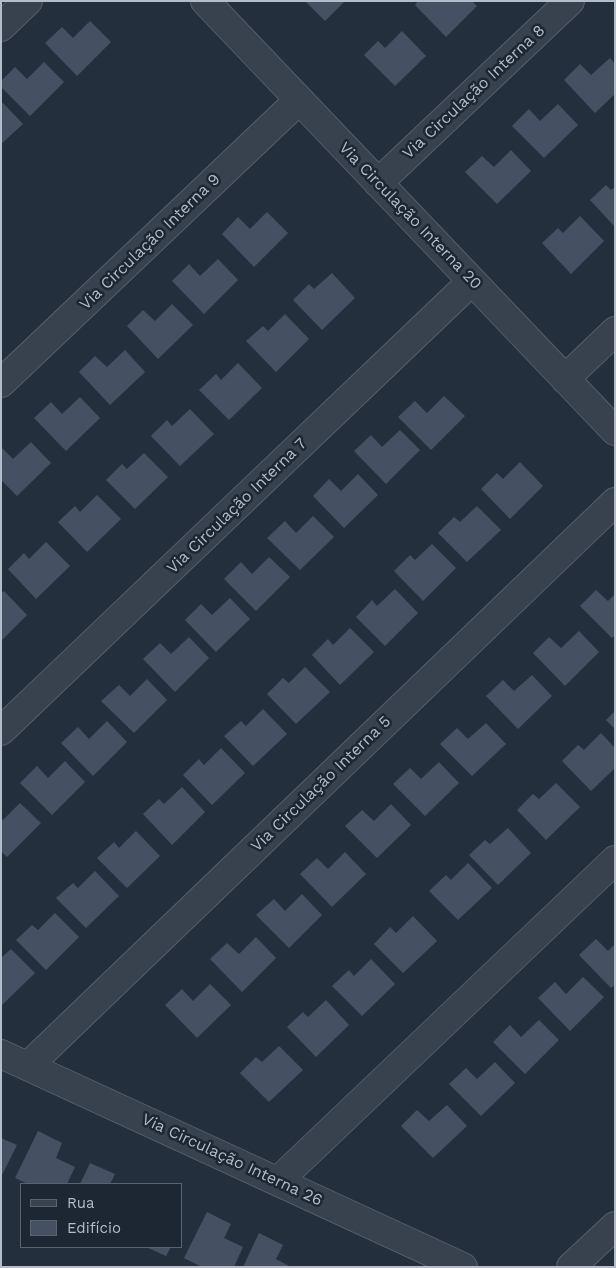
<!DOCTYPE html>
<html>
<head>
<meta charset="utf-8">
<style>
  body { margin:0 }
  #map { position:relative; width:616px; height:1268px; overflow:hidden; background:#242f3e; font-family:"Work Sans",sans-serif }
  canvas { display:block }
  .frame { position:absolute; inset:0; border:2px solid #b4bcc9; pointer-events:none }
  .legend { position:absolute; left:20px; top:1183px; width:162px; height:65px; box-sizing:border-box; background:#1d2633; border:1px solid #59626f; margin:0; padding:6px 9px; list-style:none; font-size:15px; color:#b4bcc9 }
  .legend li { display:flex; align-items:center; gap:10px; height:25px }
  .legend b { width:25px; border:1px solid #59626f }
</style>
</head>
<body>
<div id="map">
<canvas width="616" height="1268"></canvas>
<div class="frame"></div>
<ul class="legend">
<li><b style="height:6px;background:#38414e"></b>Rua</li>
<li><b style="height:14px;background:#455162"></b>Edifício</li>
</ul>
</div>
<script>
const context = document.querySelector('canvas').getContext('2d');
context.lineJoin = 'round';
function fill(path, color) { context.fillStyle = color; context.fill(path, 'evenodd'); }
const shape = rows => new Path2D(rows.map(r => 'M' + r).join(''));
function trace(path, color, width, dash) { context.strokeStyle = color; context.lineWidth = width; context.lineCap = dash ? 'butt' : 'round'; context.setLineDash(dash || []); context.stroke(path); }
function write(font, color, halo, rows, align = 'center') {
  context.font = font + ' "Work Sans",sans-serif'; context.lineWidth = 5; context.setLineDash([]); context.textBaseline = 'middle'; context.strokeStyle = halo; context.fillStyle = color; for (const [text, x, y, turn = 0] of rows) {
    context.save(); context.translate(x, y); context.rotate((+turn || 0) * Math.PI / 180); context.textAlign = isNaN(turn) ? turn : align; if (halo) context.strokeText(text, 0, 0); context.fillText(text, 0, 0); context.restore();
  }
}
fill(shape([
  [305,1,345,1,325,21],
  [418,1,472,1,477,6,446,37,415,5],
  [90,21,111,42,77,76,45,43,62,27,73,38],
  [402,31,426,56,395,86,364,55,378,41,385,48],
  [610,58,615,64,615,94,595,113,564,80,580,64,591,75],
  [44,62,64,82,30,116,1,87,1,81,15,67,27,79],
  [3,103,23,124,1,144,1,104],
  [558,104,578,125,544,158,512,126,529,109,540,121],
  [511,150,531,171,497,204,465,172,482,156,494,167],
  [606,185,611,190,615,187,615,227,590,200],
  [267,212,288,233,254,267,222,234,238,217,250,229],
  [580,216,604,241,571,274,542,243,558,228,563,233],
  [218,259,238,280,204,314,172,281,189,264,200,276],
  [332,273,355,298,322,330,293,300,309,284,314,289],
  [172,304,193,325,158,359,127,326,143,310,155,321],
  [285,314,309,339,276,372,246,341,263,326,268,331],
  [125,350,145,372,110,405,79,372,95,356,107,367],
  [238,363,262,388,229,420,199,390,216,374,221,380],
  [444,396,465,416,431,450,398,417,415,401,427,413],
  [80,397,100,418,66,451,34,418,51,402,62,414],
  [190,409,214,434,180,466,151,436,167,420,172,426],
  [400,430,420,450,386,484,354,451,371,435,382,447],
  [31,442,51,463,17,496,1,480,1,447,13,459],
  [144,453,168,477,135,509,106,480,122,464,127,469],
  [520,462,543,486,510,519,481,489,497,473,503,479],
  [358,474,378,495,344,528,313,496,329,479,341,491],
  [97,495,121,519,87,552,58,522,75,506,80,512],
  [477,506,501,530,467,562,438,533,454,517,460,522],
  [313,516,334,537,300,570,267,538,285,521,296,533],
  [46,542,70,566,36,599,8,569,24,553,29,559],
  [432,544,456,568,423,601,394,571,410,555,415,560],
  [269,557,290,577,256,611,224,579,241,562,252,574],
  [395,589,418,613,385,646,356,617,372,600,377,606],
  [596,590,608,601,615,594,615,635,612,638,580,606],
  [4,591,27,615,1,641,1,593],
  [230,598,250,619,216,652,185,620,201,604,212,615],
  [350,628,374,652,340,685,312,655,328,639,333,645],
  [579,631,599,652,565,686,533,653,549,637,561,648],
  [189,637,209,658,175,692,143,659,160,643,171,654],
  [305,667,330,692,296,724,267,694,283,678,289,683],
  [532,675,552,696,518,729,486,696,503,680,514,691],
  [147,679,167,700,134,733,101,701,119,685,130,696],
  [263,709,287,734,253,766,224,736,241,721,246,726],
  [615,711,615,729,606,720],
  [107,721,127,742,93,776,61,743,78,727,89,739],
  [486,723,506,744,472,776,440,744,457,728,468,739],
  [601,733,615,748,615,768,591,791,562,761,578,745,584,750],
  [221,748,245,773,212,805,183,775,199,759,204,765],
  [65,761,85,782,52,815,20,783,37,766,48,778],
  [439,762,459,783,425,816,393,784,410,768,421,779],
  [556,783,580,807,546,840,517,810,533,794,539,799],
  [182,787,205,812,172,845,143,814,159,799,164,804],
  [20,803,41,823,7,857,1,851,1,818,3,820],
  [391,804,411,825,377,858,345,826,362,810,374,821],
  [508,828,531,853,498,885,469,855,485,840,490,844],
  [136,831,160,856,127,888,97,858,114,842,119,848],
  [345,852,366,874,332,907,300,874,317,858,328,869],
  [468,863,492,888,458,920,429,891,446,875,451,880],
  [95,871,119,896,86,928,56,898,73,883,78,888],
  [302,894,322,915,289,948,256,915,274,899,285,911],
  [55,913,79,937,46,970,16,940,32,925,38,930],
  [413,916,437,941,403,973,374,944,390,927,396,933],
  [256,937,276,958,242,992,210,959,227,943,239,954],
  [596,939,608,951,615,944,615,985,611,988,579,955],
  [11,949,35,973,1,1006,1,958],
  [371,959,395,984,362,1016,332,986,349,970,354,976],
  [583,977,604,997,570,1031,538,998,555,982,566,994],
  [210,984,231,1005,197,1038,165,1005,182,989,193,1001],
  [326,1000,349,1025,316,1057,287,1027,303,1012,308,1017],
  [539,1020,559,1040,525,1074,493,1042,510,1025,521,1037],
  [279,1046,303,1070,269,1102,240,1073,256,1057,262,1062],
  [495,1062,515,1083,481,1116,449,1084,466,1068,477,1079],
  [447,1105,467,1126,433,1158,401,1126,417,1110,429,1121],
  [38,1131,62,1143,56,1158,75,1167,67,1184,28,1184,15,1178],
  [1,1138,17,1145,1,1177],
  [90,1163,115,1174,110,1184,80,1184],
  [207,1212,231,1224,224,1238,243,1247,234,1267,202,1267,184,1258],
  [259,1233,283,1245,276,1259,291,1267,243,1267],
  [146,1247,171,1247,166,1256]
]), '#455162');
const minor = shape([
  [205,1,615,431],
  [1,27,28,1],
  [378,183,570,1],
  [565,379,615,331],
  [1,383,299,100],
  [1,731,472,281],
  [1,1054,463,1267],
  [28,1066,615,502],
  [278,1181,615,860],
  [571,1267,615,1226]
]);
trace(minor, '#565f6c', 30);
trace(minor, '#38414e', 28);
write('16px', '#b4bcc9', '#1d2633', [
  ["Via Circulação Interna 8",474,92,-43],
  ["Via Circulação Interna 20",410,216,46],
  ["Via Circulação Interna 9",150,242,-44],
  ["Via Circulação Interna 7",237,506,-44],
  ["Via Circulação Interna 5",321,784,-44],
  ["Via Circulação Interna 26",232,1160,25]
]);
</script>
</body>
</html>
